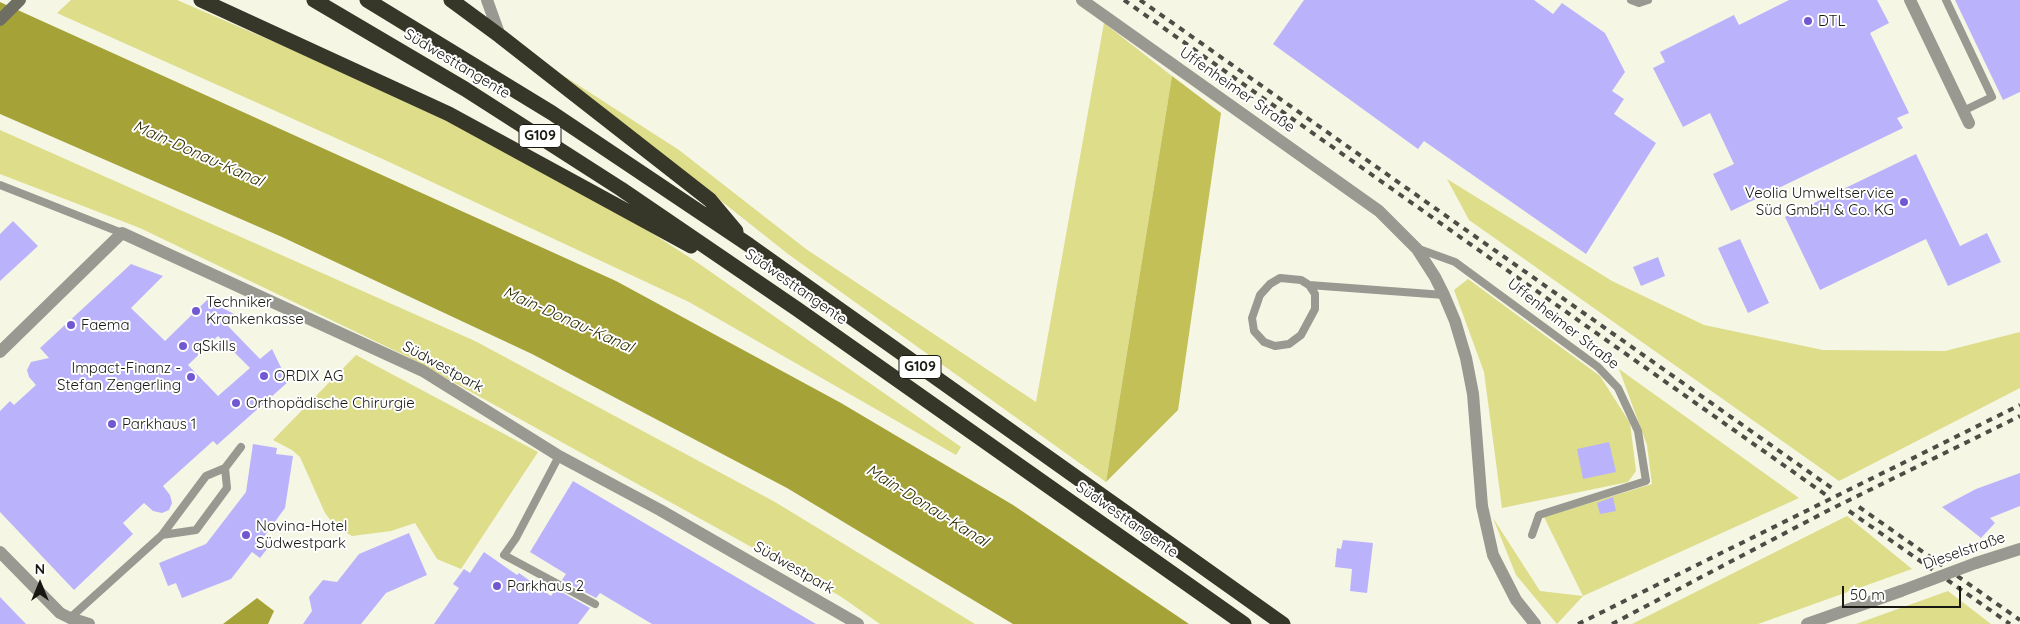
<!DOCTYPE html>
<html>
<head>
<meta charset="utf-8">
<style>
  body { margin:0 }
  #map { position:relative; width:2020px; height:624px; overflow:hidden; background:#f5f6e4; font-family:Quicksand,sans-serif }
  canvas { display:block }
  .north { position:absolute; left:15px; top:559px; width:50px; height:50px; -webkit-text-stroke:4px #fff; paint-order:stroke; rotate:0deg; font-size:14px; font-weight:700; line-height:20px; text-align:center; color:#181812 }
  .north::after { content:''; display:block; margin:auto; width:18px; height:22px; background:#181812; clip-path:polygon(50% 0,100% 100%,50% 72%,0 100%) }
  .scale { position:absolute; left:1842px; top:586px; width:119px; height:22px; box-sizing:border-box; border:2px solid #181812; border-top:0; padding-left:6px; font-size:15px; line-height:18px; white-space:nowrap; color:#181812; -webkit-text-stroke:4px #fff; paint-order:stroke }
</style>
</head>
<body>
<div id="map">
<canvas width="2020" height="624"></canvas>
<div class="north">N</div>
<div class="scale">50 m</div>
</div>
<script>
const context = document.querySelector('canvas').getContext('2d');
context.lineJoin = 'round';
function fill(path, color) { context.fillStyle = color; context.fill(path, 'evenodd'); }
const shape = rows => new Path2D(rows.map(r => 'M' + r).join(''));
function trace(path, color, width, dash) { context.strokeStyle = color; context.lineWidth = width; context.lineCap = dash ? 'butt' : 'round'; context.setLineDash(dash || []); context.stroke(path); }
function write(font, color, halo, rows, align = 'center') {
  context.font = font + ' Quicksand,sans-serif'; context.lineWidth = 4; context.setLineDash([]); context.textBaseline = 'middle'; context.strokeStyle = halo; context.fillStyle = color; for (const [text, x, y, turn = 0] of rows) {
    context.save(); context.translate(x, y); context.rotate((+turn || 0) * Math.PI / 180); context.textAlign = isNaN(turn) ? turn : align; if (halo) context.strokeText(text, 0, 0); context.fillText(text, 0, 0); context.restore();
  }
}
fill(shape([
  [71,0,177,0,323,63,500,146,641,226,698,263,961,447,956,455,689,302,387,161,57,13],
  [1104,23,1172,76,1106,482,788,254,561,74,679,150,806,249,1036,402],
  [0,130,475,341,775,502,975,624,880,624,840,596,406,356,140,228,0,174],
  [1447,179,1612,281,1704,325,1823,350,1945,351,2020,332,2020,388,1839,481,1469,220],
  [1468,279,1600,376,1630,423,1636,471,1628,482,1502,508,1484,372,1454,290],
  [356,355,538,452,461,569,437,559,415,523,391,531,352,536,335,526,325,513,300,457,292,450,273,440],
  [1619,369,1799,498,1583,596,1557,624,1516,575,1493,518,1540,591,1583,596,1544,517,1652,484,1647,445],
  [1847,516,1912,569,1758,624,1632,624],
  [1948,591,1991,624,1856,624]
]), '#dddd8a');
fill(shape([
  [1172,76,1221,113,1178,410,1106,482]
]), '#c2c057');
fill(shape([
  [0,2,616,281,841,403,1013,505,1189,624,1013,624,787,488,532,354,282,237,0,114],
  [257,598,274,611,268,624,223,624]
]), '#a5a338');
fill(shape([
  [1304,0,1534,0,1553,14,1562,3,1605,33,1625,72,1612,91,1624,99,1614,114,1656,143,1586,254,1424,141,1418,149,1273,44],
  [1789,0,1877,0,1889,23,1870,33,1909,113,1897,118,1903,128,1731,211,1713,174,1734,164,1710,113,1683,127,1653,68,1665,62,1660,52,1734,15,1739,25],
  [1955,0,2020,0,2020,92,2003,100],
  [1916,154,1960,246,1987,233,2001,262,1948,286,1926,239,1820,290,1785,217],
  [13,221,38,246,0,281,0,234],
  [1740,239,1769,303,1748,313,1718,248],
  [1658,257,1665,276,1641,286,1633,267],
  [131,264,163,276,131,308,165,341,207,300,238,316,228,326,260,359,272,349,288,382,217,445,213,441,163,486,170,495,172,503,169,510,162,513,153,511,144,503,123,523,133,534,74,590,0,512,0,411,10,401,14,405,36,385,29,377,27,370,31,362,49,358,40,348],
  [218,336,250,368,218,396,188,365],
  [1609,442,1616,472,1583,479,1577,449],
  [253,444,277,448,276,454,293,456,285,508,263,538,271,544,260,558,252,552,231,579,182,598,176,583,168,586,159,563,206,544,246,492],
  [2020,473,2020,506,1990,518,1995,523,1981,538,1942,507,1976,489],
  [573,481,816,624,652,624,600,593,596,598,562,580,566,574,530,552],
  [1613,497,1616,511,1600,514,1597,503],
  [409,533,427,575,386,593,361,624,303,624,312,611,309,597,323,580,337,582,359,554],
  [1343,540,1373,543,1367,593,1350,591,1352,569,1335,567,1337,548,1341,549],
  [484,552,517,575,519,573,551,596,556,589,590,608,578,624,434,624,459,588,453,584,464,569,470,573],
  [0,597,26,624,0,624]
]), '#bab3fb');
trace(shape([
  [1631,0,1639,3,1648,0],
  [1946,0,1992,97,1963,111],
  [0,185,122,233],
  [1419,249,1455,262,1598,367,1618,388,1638,431,1646,481,1539,515,1532,535],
  [1309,285,1315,294,1315,309,1301,335,1289,344,1275,346,1264,342,1254,331,1252,318,1260,295,1270,284,1280,278,1301,280,1309,285,1444,295],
  [559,456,516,538,504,555,595,604],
  [162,535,196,530,227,488,225,468],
  [70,618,162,535,206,476,225,468,241,447]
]), '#999992', 8);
trace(shape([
  [487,0,500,36],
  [1082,0,1379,211,1417,249,1435,277,1444,295,1455,321,1466,358,1473,394,1482,506,1493,555,1516,600,1535,624],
  [1910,0,1969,123],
  [0,352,122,233,423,371,559,456,660,510,858,624],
  [0,552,60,613,70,618,89,624],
  [1976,563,2020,549],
  [1807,624,1901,591]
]), '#999992', 12);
trace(shape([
  [0,20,20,0]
]), '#6e6e63', 12);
trace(shape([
  [201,0,449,114,691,246],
  [314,0,465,89,621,189,797,309,1244,624],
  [367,0,552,113,749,245,1283,624],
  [451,0,500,36,710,200,736,231]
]), '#373729', 15);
trace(shape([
  [1124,0,1826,495],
  [1140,0,1836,491],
  [1859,507,2020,620],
  [1849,511,2010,624],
  [1578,624,2020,405],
  [1612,624,1827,511,2020,416]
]), '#4d4d45', 4, [6, 6]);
trace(shape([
  [1901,591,1976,563]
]), '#999992', 12);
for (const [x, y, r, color] of [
  [1808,21,5,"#7157d1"],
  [1904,202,5,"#7157d1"],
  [196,311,5,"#7157d1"],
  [71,325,5,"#7157d1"],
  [183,346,5,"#7157d1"],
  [264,376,5,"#7157d1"],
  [191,377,5,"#7157d1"],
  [236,403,5,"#7157d1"],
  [112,424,5,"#7157d1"],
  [246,535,5,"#7157d1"],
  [497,586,5,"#7157d1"]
]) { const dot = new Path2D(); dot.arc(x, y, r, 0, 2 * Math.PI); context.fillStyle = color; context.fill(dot); trace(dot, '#fff', 2); }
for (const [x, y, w] of [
  [540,136,42],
  [920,367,42]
]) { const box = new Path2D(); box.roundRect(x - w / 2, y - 11.5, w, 23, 4); context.fillStyle = '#fff'; context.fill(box); trace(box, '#181812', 1); }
write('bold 14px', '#181812', null, [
  ["G109",540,136],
  ["G109",920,367]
]);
write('15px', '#181812', '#fff', [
  ["DTL",1818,21],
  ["Veolia Umweltservice",1894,193,"right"],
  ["Süd GmbH & Co. KG",1894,210,"right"],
  ["Techniker",206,302],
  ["Krankenkasse",206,319],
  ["Faema",81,325],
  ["qSkills",193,346],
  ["Impact-Finanz -",181,368,"right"],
  ["Stefan Zengerling",181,385,"right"],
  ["ORDIX AG",274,376],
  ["Orthopädische Chirurgie",246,403],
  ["Parkhaus 1",122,424],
  ["Novina-Hotel",256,526],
  ["Südwestpark",256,543],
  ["Parkhaus 2",507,586]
], 'left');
write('15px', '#181812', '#fff', [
  ["Südwesttangente",457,64,31],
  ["Uffenheimer Straße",1237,90,35],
  ["Südwesttangente",796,287,35],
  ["Uffenheimer Straße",1563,324,38],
  ["Südwestpark",443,367,29],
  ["Südwesttangente",1127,520,35],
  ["Dieselstraße",1964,551,-19],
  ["Südwestpark",794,568,30]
]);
write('italic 16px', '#2d2b00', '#fff', [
  ["Main-Donau-Kanal",198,154,24],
  ["Main-Donau-Kanal",568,320,24],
  ["Main-Donau-Kanal",927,506,32]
]);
</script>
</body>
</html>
